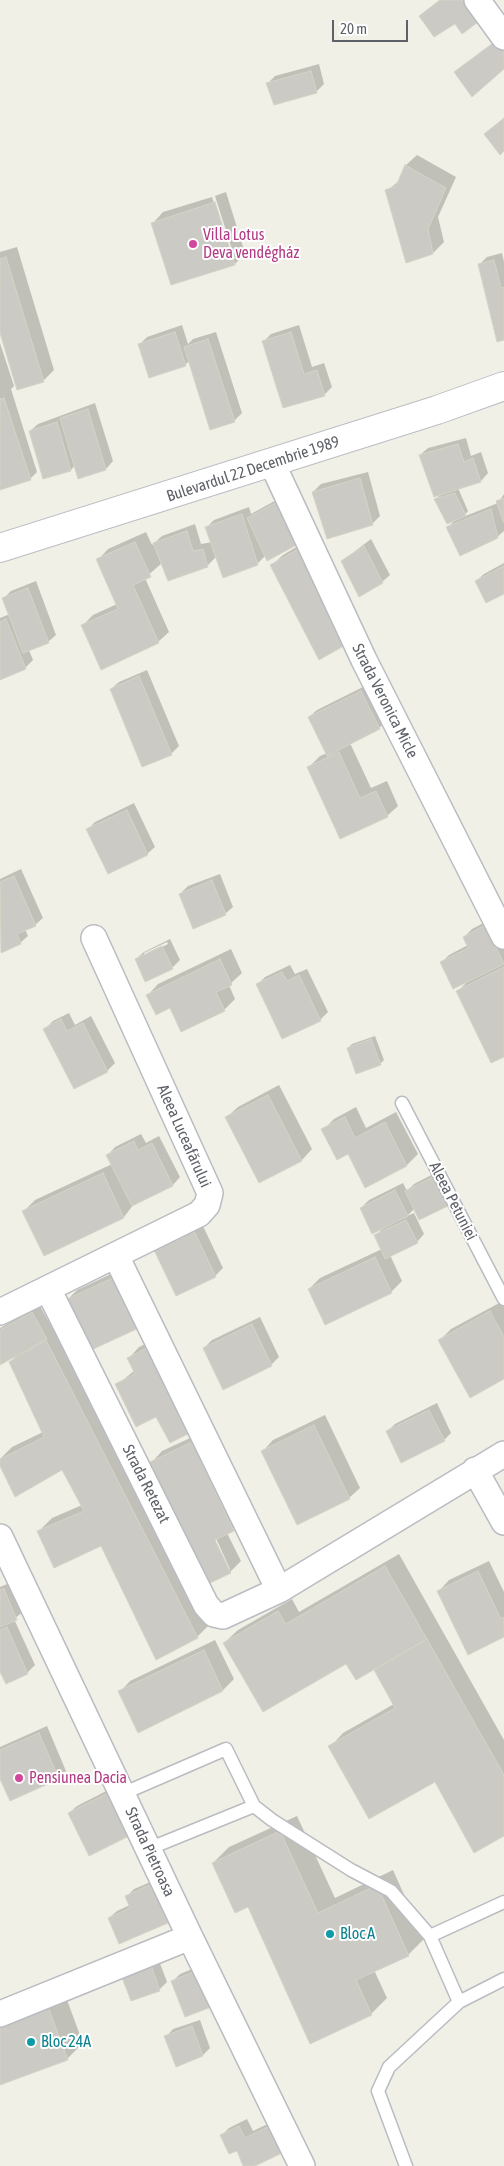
<!DOCTYPE html>
<html>
<head>
<meta charset="utf-8">
<style>
  body { margin:0 }
  #map { position:relative; width:504px; height:2166px; overflow:hidden; background:#f1f0e7; font-family:"Asap Condensed",sans-serif }
  canvas { display:block }
  .scale { position:absolute; left:332px; top:20px; width:76px; height:22px; box-sizing:border-box; border:2px solid #5e6268; border-top:0; padding-left:6px; font-size:15px; line-height:18px; white-space:nowrap; color:#5e6268; -webkit-text-stroke:4px #fff; paint-order:stroke }
</style>
</head>
<body>
<div id="map">
<canvas width="504" height="2166"></canvas>
<div class="scale">20 m</div>
</div>
<script>
const context = document.querySelector('canvas').getContext('2d');
context.lineJoin = 'round';
function fill(path, color) { context.fillStyle = color; context.fill(path, 'evenodd'); }
const shape = rows => new Path2D(rows.map(r => 'M' + r).join(''));
function trace(path, color, width, dash) { context.strokeStyle = color; context.lineWidth = width; context.lineCap = dash ? 'butt' : 'round'; context.setLineDash(dash || []); context.stroke(path); }
function write(font, color, halo, rows, align = 'center') {
  context.font = font + ' "Asap Condensed",sans-serif'; context.lineWidth = 4; context.setLineDash([]); context.textBaseline = 'middle'; context.strokeStyle = halo; context.fillStyle = color; for (const [text, x, y, turn = 0] of rows) {
    context.save(); context.translate(x, y); context.rotate((+turn || 0) * Math.PI / 180); context.textAlign = isNaN(turn) ? turn : align; if (halo) context.strokeText(text, 0, 0); context.fillText(text, 0, 0); context.restore();
  }
}
fill(shape([
  [319,64,324,84,316,92,268,83,275,76],
  [417,155,456,177,438,217,444,242,433,253,387,191,401,179,406,165],
  [226,192,245,253,235,264,153,223,163,212,212,197,232,259,235,259,215,196],
  [17,247,54,370,43,381,0,329,0,252],
  [502,253,504,262,504,339,479,265,487,257],
  [182,325,188,344,193,339,216,332,242,413,234,421,190,360,185,365,140,344,147,337],
  [299,325,312,367,324,363,332,387,324,395,264,341,271,334],
  [0,343,14,386,11,389,37,472,30,479,0,486],
  [95,403,113,461,106,469,75,465,71,470,44,478,30,431,38,424],
  [466,438,471,456,481,452,488,473,481,481,458,488,468,511,463,517,498,503,504,494,504,531,497,537,448,527,457,518,436,499,442,493,420,455,428,448],
  [368,472,380,516,372,524,313,492,321,484],
  [291,492,266,555,257,564,217,556,207,566,162,563,145,578,169,632,158,642,83,625,93,615,117,604,98,560,108,549,146,532,152,545,162,536,195,524,201,544,212,542,207,527,214,520,249,507,251,514],
  [313,537,359,631,272,565,283,555],
  [371,539,390,575,382,582,342,561],
  [504,563,504,593,476,581,484,574],
  [36,581,56,635,48,642,29,650,33,660,25,668,0,679,0,618,10,614,4,598,11,591],
  [147,670,179,746,171,754,111,689,119,682],
  [369,684,387,721,379,728,350,743,371,788,387,781,398,806,387,816,309,767,320,756,327,753,309,717,317,710],
  [134,803,155,847,147,854,88,829,95,822],
  [21,869,43,918,35,925,25,929,28,936,20,943,2,952,0,879],
  [220,874,233,907,225,914,180,894,188,886],
  [493,918,504,940,504,1056,457,992,468,981,441,963,449,955,468,945,464,937,472,929],
  [170,939,180,960,172,968,136,959,144,952],
  [167,942,168,944,144,956,144,953],
  [231,949,242,973,229,985,235,999,225,1009,182,1030,171,1006,148,995,158,984],
  [290,965,295,974,307,969,328,1012,320,1020,258,984,265,977],
  [69,1013,75,1025,91,1016,115,1063,107,1071,45,1029,53,1021],
  [375,1036,384,1060,380,1064,348,1048,352,1044],
  [279,1085,312,1149,302,1160,227,1117,238,1107],
  [356,1107,366,1128,396,1112,418,1154,407,1165,366,1187,349,1153,323,1130,334,1119],
  [141,1134,146,1143,159,1136,180,1177,173,1185,134,1204,124,1217,45,1255,24,1211,35,1200,112,1164,108,1155,115,1147],
  [441,1170,455,1197,447,1205,415,1208,407,1216,414,1213,424,1234,417,1242,390,1255,402,1281,391,1292,309,1289,320,1278,382,1249,376,1235,384,1227,361,1208,369,1200,403,1183,407,1191,414,1184],
  [202,1224,223,1268,215,1276,156,1250,163,1242],
  [128,1266,151,1315,67,1300,77,1290],
  [501,1302,504,1307,504,1377,440,1340,451,1329],
  [40,1306,54,1331,59,1328,210,1624,197,1637,101,1544,39,1531,52,1518,82,1505,62,1469,0,1464,0,1459,12,1447,43,1432,10,1362,17,1355,0,1364,0,1328],
  [260,1317,279,1357,271,1365,204,1348,212,1340],
  [164,1335,157,1415,117,1385,135,1370,129,1358,139,1347],
  [437,1403,451,1433,444,1440,387,1432,395,1424],
  [325,1415,360,1488,349,1498,263,1451,273,1440],
  [203,1432,244,1519,227,1533,241,1561,230,1572,209,1582,152,1462,162,1451],
  [214,1534,230,1569,228,1569,211,1535],
  [399,1554,504,1740,504,1835,435,1780,330,1747,343,1733,394,1704,375,1668,224,1643,238,1630,292,1599,299,1612],
  [489,1561,504,1592,504,1636,439,1591,449,1580],
  [12,1582,24,1611,14,1619,35,1665,27,1673,0,1668,0,1587],
  [215,1640,234,1679,223,1690,139,1731,120,1692,130,1681],
  [47,1726,66,1771,59,1778,0,1776,0,1747],
  [116,1786,89,1854,69,1813,77,1806],
  [297,1816,335,1898,393,1870,424,1939,408,1955,374,1970,387,1998,371,2014,213,1863,229,1847],
  [160,1878,175,1914,168,1922,120,1943,109,1918,117,1911,130,1905,126,1897,134,1889],
  [158,1958,167,1982,159,1990,123,1975],
  [207,1963,213,2005,172,1982,180,1974],
  [64,1992,83,2043,67,2059,0,2082,0,2015],
  [200,2020,210,2048,203,2055,166,2037,173,2029],
  [280,2118,252,2166,245,2166,237,2149,222,2135,229,2128,247,2119,253,2131]
]), '#0003');
const building = shape([
  [440,0,465,0,481,20,462,34,455,24,434,37,419,16,440,0],
  [497,40,504,48,504,69,472,97,454,72,497,40],
  [311,71,317,93,274,105,266,83,311,71],
  [504,118,504,151,500,155,484,134,504,118],
  [405,165,446,188,428,229,433,254,406,263,385,190,396,186,405,165],
  [215,202,235,265,171,285,151,223,215,202],
  [6,257,44,382,17,390,0,333,0,259,6,257],
  [494,260,501,288,504,287,504,340,497,342,478,264,494,260],
  [175,332,186,366,149,378,138,344,175,332],
  [291,332,304,374,317,370,325,396,283,408,262,341,291,332],
  [208,339,235,422,210,430,184,347,208,339],
  [4,398,31,480,0,490,0,399,4,398],
  [88,409,106,470,78,479,60,418,88,409],
  [57,422,71,471,43,479,29,431,57,422],
  [458,444,464,462,473,458,481,482,434,497,419,455,458,444],
  [360,478,373,525,327,539,312,492,360,478],
  [455,493,466,516,447,524,434,499,455,493],
  [504,498,504,523,496,501,504,498],
  [283,499,302,542,267,561,247,518,283,499],
  [491,509,498,538,460,556,446,527,491,509],
  [242,514,258,565,223,578,205,527,242,514],
  [187,531,193,551,203,549,208,567,168,581,153,543,187,531],
  [135,542,151,577,133,585,159,643,101,670,81,625,118,609,96,559,135,542],
  [364,546,383,583,359,597,341,561,364,546],
  [302,547,349,643,319,660,270,565,302,547],
  [504,566,504,594,486,603,475,581,504,566],
  [28,588,49,643,23,653,2,598,28,588],
  [6,619,26,669,0,680,0,622,6,619],
  [139,676,172,755,142,767,110,689,139,676],
  [361,691,380,729,327,756,308,717,361,691],
  [339,752,360,798,376,791,388,817,340,839,307,767,339,752],
  [127,810,148,855,108,874,86,829,127,810],
  [14,876,36,926,17,934,21,944,1,953,0,882,14,876],
  [212,880,226,915,193,929,179,894,212,880],
  [485,925,504,964,453,989,440,962,468,948,463,937,485,925],
  [162,946,173,969,145,982,135,959,162,946],
  [220,959,232,985,216,992,225,1011,181,1032,170,1008,156,1015,146,995,220,959],
  [504,967,504,1057,491,1063,456,991,504,967],
  [282,972,287,981,299,975,321,1021,282,1039,256,984,282,972],
  [61,1019,67,1031,83,1023,108,1072,74,1089,43,1029,61,1019],
  [371,1039,381,1065,356,1074,347,1048,371,1039],
  [268,1095,302,1161,259,1183,225,1117,268,1095],
  [345,1117,355,1138,385,1122,407,1166,365,1188,348,1154,337,1160,321,1129,345,1117],
  [134,1141,138,1150,152,1143,173,1186,132,1206,106,1155,134,1141],
  [103,1173,124,1218,44,1256,22,1211,103,1173],
  [433,1177,448,1206,419,1220,405,1191,433,1177],
  [395,1190,408,1216,372,1234,360,1208,395,1190],
  [406,1220,418,1243,385,1259,374,1235,406,1220],
  [194,1231,216,1277,176,1296,154,1250,194,1231],
  [375,1257,392,1293,325,1325,308,1289,375,1257],
  [117,1276,141,1327,89,1351,65,1300,117,1276],
  [490,1311,504,1337,504,1379,470,1398,438,1340,490,1311],
  [32,1312,47,1339,0,1365,0,1330,32,1312],
  [252,1324,272,1366,223,1390,203,1348,252,1324],
  [46,1340,198,1638,156,1660,101,1546,54,1568,37,1531,84,1511,62,1470,15,1497,0,1466,0,1459,44,1437,9,1362,46,1340],
  [153,1345,196,1430,170,1443,156,1417,136,1427,115,1384,135,1374,127,1358,153,1345],
  [429,1410,445,1441,401,1463,386,1431,429,1410],
  [314,1425,350,1499,297,1525,261,1451,314,1425],
  [192,1442,234,1531,215,1540,231,1573,208,1584,150,1462,192,1442],
  [385,1566,427,1639,356,1680,346,1664,263,1712,223,1643,278,1611,286,1624,385,1566],
  [478,1571,501,1619,504,1617,504,1637,468,1655,437,1591,478,1571],
  [4,1589,17,1620,0,1627,0,1590,4,1589],
  [7,1627,28,1674,6,1684,0,1672,0,1630,7,1627],
  [427,1639,504,1775,504,1836,474,1853,435,1782,369,1819,328,1746,395,1708,374,1670,427,1639],
  [204,1650,223,1691,138,1733,118,1691,204,1650],
  [39,1733,59,1779,10,1801,0,1779,0,1750,39,1733],
  [108,1793,129,1836,89,1856,68,1813,108,1793],
  [280,1831,318,1913,377,1885,409,1956,356,1980,372,2015,310,2044,248,1907,235,1913,212,1863,280,1831],
  [152,1884,168,1923,119,1944,108,1918,130,1908,125,1896,152,1884],
  [151,1965,160,1991,131,2001,121,1975,151,1965],
  [199,1970,214,2006,185,2017,171,1981,199,1970],
  [48,2007,68,2060,0,2085,0,2024,48,2007],
  [192,2026,203,2056,176,2067,164,2036,192,2026],
  [272,2125,284,2152,255,2166,243,2166,237,2151,229,2154,220,2135,239,2126,245,2138,272,2125]
]);
fill(building, '#cccac4');
trace(building, '#d6d3c5', 1);
const service = shape([
  [402,1103,504,1299],
  [122,1794,226,1749,254,1806,148,1849],
  [254,1806,272,1820,351,1870,391,1891,430,1936,459,2002],
  [430,1936,504,1902],
  [406,2166,378,2091,389,2067,459,2002,504,1979]
]);
const minor = shape([
  [477,0,504,37],
  [272,463,364,660,504,936],
  [116,1256,279,1590],
  [48,1289,206,1605,214,1614,223,1616,279,1590,504,1454],
  [0,1312,199,1214,207,1205,210,1193,94,938],
  [475,1470,504,1522],
  [0,1537,190,1937,302,2166],
  [0,2014,190,1937]
]);
const secondary = shape([
  [0,548,437,410,504,386]
]);
trace(service, '#b9bcc1', 15);
trace(minor, '#b9bcc1', 28);
trace(secondary, '#babdc3', 30);
trace(service, '#fff', 12);
trace(minor, '#fff', 25);
trace(secondary, '#fff', 28);
for (const [x, y, r, color] of [
  [193,244,5,"#d1479c"],
  [19,1778,5,"#d1479c"],
  [330,1934,5,"#0f9aa8"],
  [31,2042,5,"#0f9aa8"]
]) { const dot = new Path2D(); dot.arc(x, y, r, 0, 2 * Math.PI); context.fillStyle = color; context.fill(dot); trace(dot, '#fff', 2); }
write('16px', '#b23c85', '#fff', [
  ["Villa Lotus",203,235],
  ["Deva vendégház",203,253],
  ["Pensiunea Dacia",29,1778]
], 'left');
write('16px', '#5e6268', '#fff', [
  ["Bulevardul 22 Decembrie 1989",253,469,-18],
  ["Strada Veronica Micle",385,701,63],
  ["Aleea Luceafărului",184,1136,66],
  ["Aleea Petuniei",453,1201,63],
  ["Strada Retezat",146,1484,63],
  ["Strada Pietroasa",150,1852,65]
]);
write('16px', '#0d838f', '#fff', [
  ["Bloc A",340,1934],
  ["Bloc 24A",41,2042]
], 'left');
</script>
</body>
</html>
